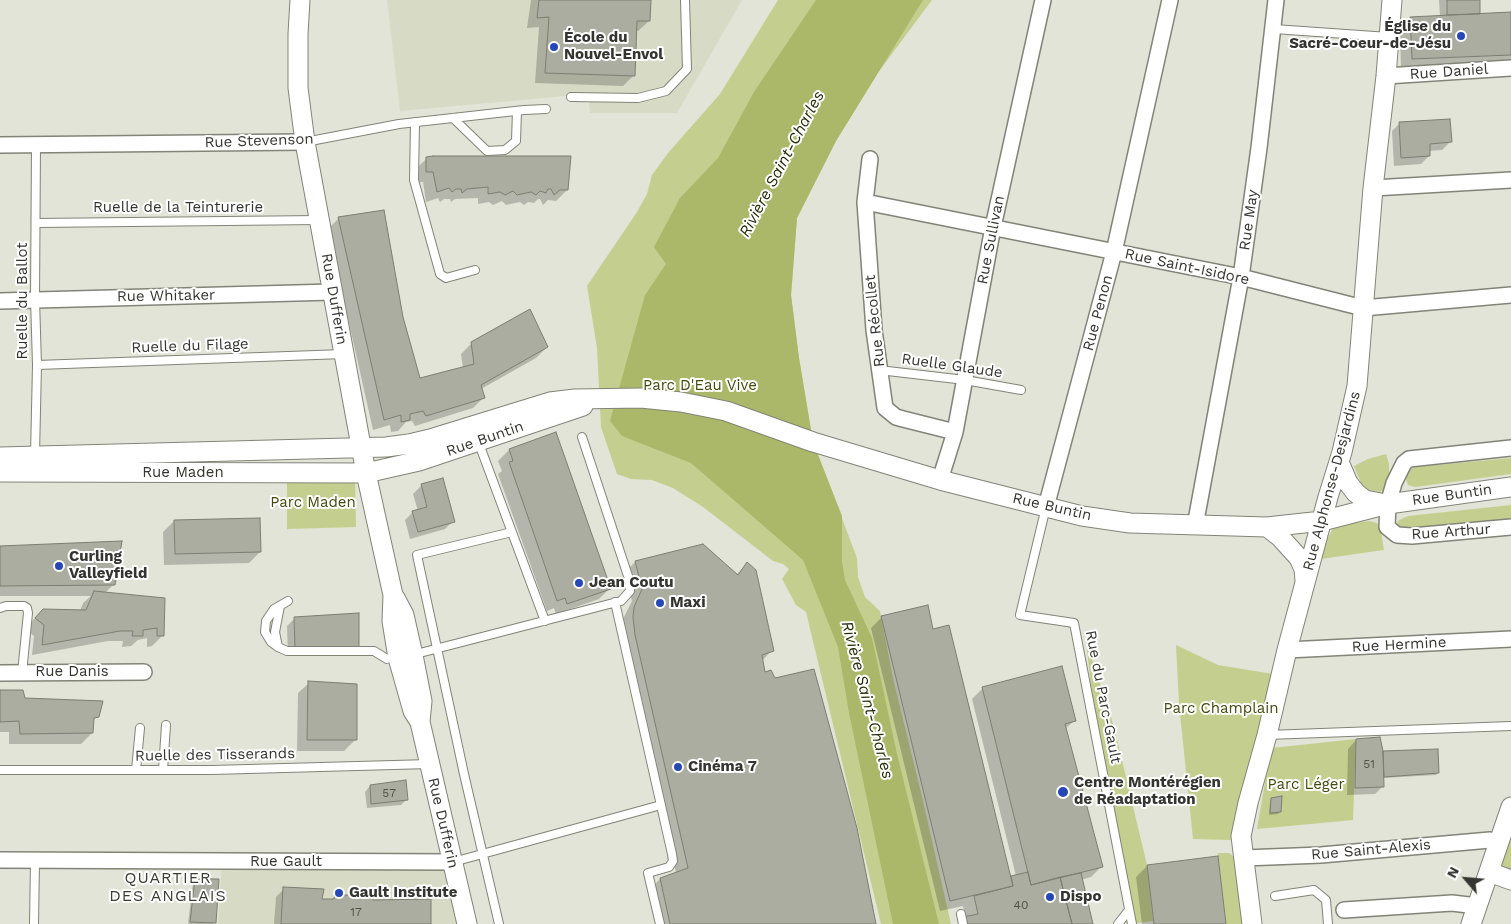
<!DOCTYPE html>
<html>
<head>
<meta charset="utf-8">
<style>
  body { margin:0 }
  #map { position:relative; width:1511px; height:924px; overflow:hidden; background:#e1e4d6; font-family:"Work Sans",sans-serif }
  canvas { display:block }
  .north { position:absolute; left:1441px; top:854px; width:50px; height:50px; -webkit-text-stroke:4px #fff; paint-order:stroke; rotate:297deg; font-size:14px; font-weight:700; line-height:20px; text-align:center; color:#343530 }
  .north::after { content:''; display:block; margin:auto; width:18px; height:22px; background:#343530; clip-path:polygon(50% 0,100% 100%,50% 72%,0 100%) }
</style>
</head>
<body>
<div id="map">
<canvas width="1511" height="924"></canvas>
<div class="north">N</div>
</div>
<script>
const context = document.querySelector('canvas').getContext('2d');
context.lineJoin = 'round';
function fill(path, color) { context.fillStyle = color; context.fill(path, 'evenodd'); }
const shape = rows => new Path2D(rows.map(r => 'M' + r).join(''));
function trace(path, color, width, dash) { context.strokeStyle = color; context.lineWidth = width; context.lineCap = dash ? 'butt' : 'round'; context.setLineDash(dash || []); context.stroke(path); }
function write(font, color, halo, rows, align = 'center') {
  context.font = font + ' "Work Sans",sans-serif'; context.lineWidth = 4; context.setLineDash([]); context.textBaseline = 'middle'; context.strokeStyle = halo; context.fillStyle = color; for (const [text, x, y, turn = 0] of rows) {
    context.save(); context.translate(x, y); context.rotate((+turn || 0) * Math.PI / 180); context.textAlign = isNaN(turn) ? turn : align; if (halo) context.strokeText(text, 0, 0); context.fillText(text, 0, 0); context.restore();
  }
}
fill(shape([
  [387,0,742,0,677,113,590,113,588,94,400,111],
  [222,862,452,862,467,924,218,924]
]), '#d7dbc6');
fill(shape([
  [778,0,932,0,877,74,836,141,797,218,791,295,799,358,813,442,857,558,858,577,865,597,880,611,893,678,923,801,951,924,881,924,806,612,796,605,782,579,789,569,783,564,773,561,703,507,673,488,652,480,631,479,617,474,601,427,597,348,587,286,637,212,647,194,652,175,668,153,720,94],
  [1386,454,1389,464,1389,485,1380,492,1368,490,1361,483,1354,466,1368,459],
  [1511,458,1511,474,1415,487,1408,485,1405,477,1406,472,1415,467],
  [287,477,355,478,356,527,287,529],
  [1511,505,1511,523,1402,531,1395,526,1399,520,1408,516],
  [1369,521,1377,523,1381,532,1384,550,1320,559,1327,540,1334,526],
  [1086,640,1114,727,1147,865,1153,921,1132,924,1096,733],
  [1176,645,1218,665,1273,674,1231,840,1193,839,1179,704],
  [1356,739,1353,820,1257,829,1271,748],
  [1511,834,1511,869,1501,866],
  [1218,853,1229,853,1233,856,1236,860,1244,924,1226,924]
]), '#c4cf8f');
fill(shape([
  [816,0,923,0,836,141,797,218,791,295,799,358,813,442,842,516,842,562,845,580,872,638,897,754,939,924,893,924,849,713,838,647,803,560,691,463,622,436,610,421,645,295,666,264,654,247,680,198,718,158,754,92]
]), '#abb769');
fill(shape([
  [531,0,649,0,649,21,638,31,635,31,634,75,623,86,535,83,539,27,527,28],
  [1439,0,1479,0,1479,15,1511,14,1511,65,1401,70,1400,29,1411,18,1440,17],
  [1400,123,1450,142,1442,150,1429,151,1429,156,1421,164,1394,166,1392,131],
  [427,158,567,190,556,201,548,200,543,205,540,199,538,199,534,203,528,202,524,205,520,202,506,205,502,201,493,205,489,202,478,204,478,198,455,199,451,202,450,199,444,199,440,202,438,198,426,202,423,182,416,182,416,169],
  [339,218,402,317,420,379,463,368,461,354,472,343,547,347,536,358,481,389,484,397,473,408,415,426,412,421,406,422,398,431,391,432,390,425,373,430,328,229],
  [555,434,610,588,599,599,556,614,554,608,547,611,498,474,502,471,498,461,509,450],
  [421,486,453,521,445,529,410,539,405,520,413,512,418,511,413,494],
  [174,521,260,552,249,563,164,565,163,532],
  [0,547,113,585,105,593,163,599,163,635,152,646,147,647,147,638,138,640,131,646,122,647,123,641,108,641,32,655,34,636,26,629,32,621,43,610,80,611,83,603,91,596,0,596],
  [635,562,736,575,747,564,772,650,762,661,764,673,874,924,657,924,649,890,660,879,676,873,625,647,623,629,623,619,632,601,624,573],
  [882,617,932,630,1010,878,1016,876,972,699,983,688,1075,720,1065,729,1102,866,1091,877,1081,880,1092,924,958,924,966,918,963,906,940,911,871,628],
  [295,618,358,646,350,654,288,655,287,626],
  [309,683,355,740,344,751,297,751,298,693],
  [0,692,24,699,97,716,93,721,92,733,81,744,9,744,9,732,0,732],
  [1356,740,1382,752,1437,750,1438,772,1436,775,1383,778,1383,786,1375,794,1347,795,1348,749],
  [370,786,406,800,401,805,367,808,365,792],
  [1272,799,1280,811,1278,814,1269,815,1270,801],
  [1147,866,1225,924,1142,924,1136,877],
  [195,881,214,922,213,924,188,924,193,883],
  [284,889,321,900,331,900,335,896,372,901,430,924,274,924,276,897]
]), '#0003');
const building = shape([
  [539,0,651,0,650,21,637,21,635,76,545,73,549,17,537,18,539,0],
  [1447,0,1480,0,1480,14,1447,15,1447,0],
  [1511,12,1511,55,1412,59,1410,17,1511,12],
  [1450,119,1452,142,1430,144,1430,156,1401,158,1399,122,1450,119],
  [433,156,571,156,568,190,560,190,554,195,551,189,548,189,546,193,540,191,536,195,531,192,517,195,513,191,505,195,500,192,488,194,488,187,467,189,462,193,461,189,456,189,452,192,449,188,437,192,433,172,426,172,426,157,433,156],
  [384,210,403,317,420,378,474,364,471,342,530,309,548,347,481,385,485,398,426,416,423,411,410,414,410,420,401,422,401,415,384,420,338,217,384,210],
  [556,432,611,589,567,604,565,598,557,601,509,462,513,461,509,449,556,432],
  [443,478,455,522,418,532,412,511,427,507,421,484,443,478],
  [260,518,261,552,175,554,174,520,260,518],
  [122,541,115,585,0,586,0,546,122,541],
  [703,544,738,575,747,562,756,570,774,651,762,655,765,672,771,670,775,678,814,669,857,828,876,924,670,924,660,878,688,868,635,635,633,617,634,607,642,589,635,561,703,544],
  [94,591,165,598,164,636,157,636,157,628,143,630,143,636,132,636,133,631,120,631,42,645,44,625,35,618,43,609,86,610,94,591],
  [928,605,933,629,949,625,1013,886,950,901,881,616,928,605],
  [359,613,359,647,295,647,294,617,359,613],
  [1062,666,1076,721,1065,724,1103,867,1031,885,982,687,1062,666],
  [308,681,357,684,357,740,307,740,308,681],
  [0,690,23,690,25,698,103,701,99,717,94,718,93,733,20,734,19,721,0,722,0,690],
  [1380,737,1383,751,1384,787,1355,788,1356,739,1380,737],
  [1438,749,1439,773,1384,777,1383,751,1438,749],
  [406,780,408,800,371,804,370,785,406,780],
  [1282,796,1281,812,1270,813,1271,798,1282,796],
  [1218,856,1226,924,1154,924,1147,865,1218,856],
  [1028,872,1031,885,1060,877,1072,924,965,924,963,917,978,914,974,896,1013,886,1011,876,1028,872],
  [1081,873,1093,924,1072,924,1060,877,1081,873],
  [195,879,219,879,216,923,190,922,195,879],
  [283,887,324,889,322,899,334,899,335,895,374,895,373,900,431,899,431,924,281,924,283,887]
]);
fill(building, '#aaada0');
trace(building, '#7c7e72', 1);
const service = shape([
  [1274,29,1389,37],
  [571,97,638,98,666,91,687,69,685,0],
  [453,118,487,151,505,150,516,141,517,111],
  [415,122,414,180,440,274,446,278,475,270],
  [305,142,399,124,524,110,546,109],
  [36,223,320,220],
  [37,365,344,354],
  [879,370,965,380,1021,390],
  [478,441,545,621],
  [35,455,37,365,35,299,36,145],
  [1046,507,1020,615,1074,623,1132,924],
  [288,601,274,609,266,621,265,632,271,642,278,647,287,651,374,651,387,659],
  [615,602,672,854,673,861,669,867,648,873,660,924],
  [0,608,6,606,24,606,27,608,28,613,22,673],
  [278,647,275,632,280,606],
  [412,655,621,601,630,591,629,579,582,437],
  [1267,735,1511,726],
  [0,770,212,770,430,764],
  [136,770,140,728],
  [163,770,166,725],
  [453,862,661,805],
  [1275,896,1314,890,1326,900,1328,924],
  [961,914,963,924],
  [34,924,35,862],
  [499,924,464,774,417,555,512,532],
  [1118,924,1129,910]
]);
const minor = shape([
  [1386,76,1511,68],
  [0,145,305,142],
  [870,159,865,202,874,330,885,408,896,417,903,419,955,432],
  [1373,188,1511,180],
  [865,202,1241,277,1363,308,1511,295],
  [0,301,333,292],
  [1511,448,1409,459,1404,463,1394,483,1388,504,1387,527,1397,535,1412,536,1511,527],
  [940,480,955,432,993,227,1043,0],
  [1046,507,1114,252,1170,0],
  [1195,526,1241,277,1259,148,1276,0],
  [1287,650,1511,639],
  [0,673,144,672],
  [1244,858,1321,855,1490,840,1499,842],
  [0,860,452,862],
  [1344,910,1452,903,1477,906]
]);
const tertiary = shape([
  [300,0,298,34,298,88,305,142,366,473,393,595,392,621,398,658,413,711,420,722],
  [0,457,386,447,409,444,430,439,550,402,575,399,641,398,681,402,726,411,813,442,940,480,1082,516,1130,523,1267,527,1322,521,1388,504,1511,487],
  [1339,462,1348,483,1356,493,1365,500,1386,504],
  [0,472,366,473,419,461,583,406],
  [1267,527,1280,537,1299,558,1304,569,1305,581],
  [395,598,404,615,413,655,422,701,420,722,467,924],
  [1489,872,1511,880],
  [1252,924,1241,836,1248,803,1267,735,1287,650,1328,497,1342,452,1357,386,1373,188,1386,76,1392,0],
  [1471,924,1511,807]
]);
trace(service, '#828478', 10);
trace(minor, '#828478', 18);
trace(tertiary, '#828478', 21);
trace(service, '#fff', 8);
trace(minor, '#fff', 15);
trace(tertiary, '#fff', 19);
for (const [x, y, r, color] of [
  [1461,36,5,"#2648b7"],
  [554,47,5,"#2648b7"],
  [59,566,5,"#2648b7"],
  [579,583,5,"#2648b7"],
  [660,603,5,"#2648b7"],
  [678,767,5,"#2648b7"],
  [1063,792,6,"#2648b7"],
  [339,893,5,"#2648b7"],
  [1050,897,5,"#2648b7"]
]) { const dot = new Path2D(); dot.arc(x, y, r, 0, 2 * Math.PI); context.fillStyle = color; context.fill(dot); trace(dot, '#fff', 2); }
write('12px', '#52534c', null, [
  ["51",1369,764],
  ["57",389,793],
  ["40",1021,905],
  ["17",356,912]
]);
write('bold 15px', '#343530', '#fff', [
  ["Église du",1451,27,"right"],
  ["Sacré-Coeur-de-Jésu",1451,44,"right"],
  ["École du",564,38],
  ["Nouvel-Envol",564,55],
  ["Curling",69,557],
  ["Valleyfield",69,574],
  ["Jean Coutu",589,583],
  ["Maxi",670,603],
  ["Cinéma 7",688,767],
  ["Centre Montérégien",1074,783],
  ["de Réadaptation",1074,800],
  ["Gault Institute",349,893],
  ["Dispo",1060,897]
], 'left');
write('15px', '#343530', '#fff', [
  ["Rue Daniel",1449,72,-4],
  ["Rue Stevenson",259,141,-2],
  ["Ruelle de la Teinturerie",178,208],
  ["Rue May",1249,220,-82],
  ["Rue Sullivan",991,240,-79],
  ["Rue Saint-Isidore",1187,267,12],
  ["Rue Whitaker",166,296,-1],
  ["Rue Dufferin",334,299,80],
  ["Ruelle du Ballot",23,301,-90],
  ["Rue Penon",1098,313,-75],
  ["Rue Récollet",875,321,-96],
  ["Ruelle du Filage",190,346,-2],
  ["Ruelle Glaude",952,366,8],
  ["Rue Buntin",485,439,-19],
  ["Rue Maden",183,473],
  ["Rue Alphonse-Desjardins",1332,481,-75],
  ["Rue Buntin",1452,495,-8],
  ["Rue Buntin",1052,507,13],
  ["Rue Arthur",1451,532,-4],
  ["Rue Hermine",1399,645,-3],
  ["Rue Danis",72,672],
  ["Rue du Parc-Gault",1103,697,79],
  ["Ruelle des Tisserands",215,755,-1],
  ["Rue Dufferin",443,823,77],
  ["Rue Saint-Alexis",1371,850,-5],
  ["Rue Gault",286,862]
]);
write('15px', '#434a0f', '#fff', [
  ["Parc D'Eau Vive",700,386],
  ["Parc Maden",313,503],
  ["Parc Champlain",1221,709],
  ["Parc Léger",1306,785]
]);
write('italic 16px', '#282c0a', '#fff', [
  ["Rivière Saint-Charles",782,164,-62],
  ["Rivière Saint-Charles",867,700,75]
]);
context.letterSpacing = '1px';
write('16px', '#3b3d32', '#fff', [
  ["QUARTIER",168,878],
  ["DES ANGLAIS",168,896]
]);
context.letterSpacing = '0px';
</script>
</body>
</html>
